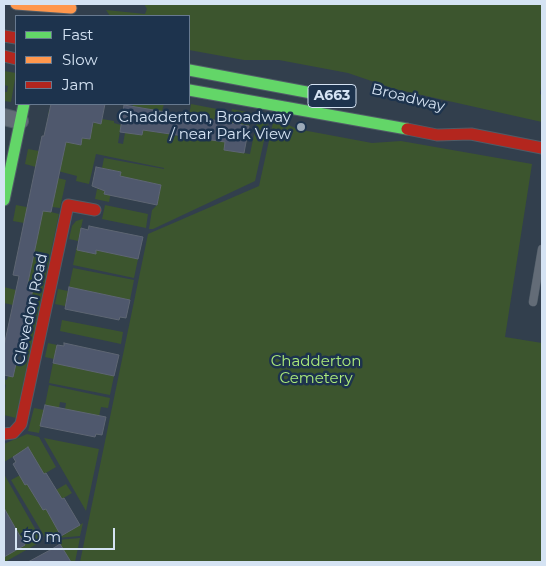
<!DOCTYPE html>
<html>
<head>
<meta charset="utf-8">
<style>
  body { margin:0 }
  #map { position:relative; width:546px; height:566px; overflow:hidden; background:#323f4d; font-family:Montserrat,sans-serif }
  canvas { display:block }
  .frame { position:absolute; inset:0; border:5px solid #d5e3f3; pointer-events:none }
  .legend { position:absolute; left:15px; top:15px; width:175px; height:90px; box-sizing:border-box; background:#1d334d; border:1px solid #67798f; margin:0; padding:6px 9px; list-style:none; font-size:15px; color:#d5e3f3 }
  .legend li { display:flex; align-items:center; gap:10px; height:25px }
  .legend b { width:25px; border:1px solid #67798f }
  .scale { position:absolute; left:15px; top:528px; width:100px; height:22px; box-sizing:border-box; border:2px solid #d5e3f3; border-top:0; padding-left:6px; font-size:15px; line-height:18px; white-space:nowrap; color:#d5e3f3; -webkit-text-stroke:4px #1d334d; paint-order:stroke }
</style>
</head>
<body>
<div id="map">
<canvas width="546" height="566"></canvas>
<div class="frame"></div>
<ul class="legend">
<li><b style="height:6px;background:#63d668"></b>Fast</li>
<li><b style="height:6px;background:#ff974d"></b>Slow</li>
<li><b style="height:6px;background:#b3261e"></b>Jam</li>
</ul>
<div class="scale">50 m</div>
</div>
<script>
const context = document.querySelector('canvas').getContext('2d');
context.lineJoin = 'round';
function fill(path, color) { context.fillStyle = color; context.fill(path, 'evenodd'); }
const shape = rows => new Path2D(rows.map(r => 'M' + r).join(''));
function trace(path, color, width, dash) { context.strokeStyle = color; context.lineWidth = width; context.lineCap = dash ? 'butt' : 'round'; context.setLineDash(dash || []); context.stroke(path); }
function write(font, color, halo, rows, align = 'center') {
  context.font = font + ' Montserrat,sans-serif'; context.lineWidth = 5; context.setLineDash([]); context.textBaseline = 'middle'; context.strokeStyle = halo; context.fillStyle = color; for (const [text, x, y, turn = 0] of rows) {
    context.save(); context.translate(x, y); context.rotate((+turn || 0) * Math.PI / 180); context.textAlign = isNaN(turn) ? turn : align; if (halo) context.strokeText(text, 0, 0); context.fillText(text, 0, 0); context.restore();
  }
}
fill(shape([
  [144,4,542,4,542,81,540,94,542,95,542,122,395,89,348,73,279,60,244,60,189,50,189,16,110,16,106,10,145,14,147,9],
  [4,71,16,73,11,102,4,101,4,92,7,92,8,86,4,85],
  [133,104,164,104,162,111,137,107,133,127,135,128,134,134,142,135,143,130,166,134,169,121,173,122,174,113,176,113,172,135,179,136,180,134,226,140,224,150,250,154,258,115,269,118,255,181,153,229,149,229,152,210,157,205,161,185,120,176,121,172,102,168,104,158,164,169,164,168,96,154,89,184,76,181,77,176,54,170,57,155,63,156,65,148,47,124,49,110,82,138,89,139,94,122,101,123,102,119,114,121,114,123,121,125,118,143,123,144,125,133,128,133],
  [191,104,217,109,214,120,189,116],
  [232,109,252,113,249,126,229,123],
  [274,118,297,129,372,143,401,141,532,164,505,337,542,343,542,562,80,562,148,234,259,186],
  [28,149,39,151,36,167,25,164],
  [58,178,66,180,60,208,52,207,51,212,59,214,16,418,4,415,4,395,6,385,4,384,4,379,7,380,8,376,13,377,17,360,23,361,24,356,4,350,4,345,11,347,21,344,26,322,16,319,26,316,33,289,20,286,29,278,34,255,24,223,13,221,16,205,42,210],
  [97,189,105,191,105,194,108,195,111,192,109,202,95,199],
  [105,205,148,214,146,228,102,219],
  [83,219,78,241,69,239,72,226,76,221],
  [77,246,78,250,86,252,89,248,88,253,95,254,96,250,138,259,134,278,73,265],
  [73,268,134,280,130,300,69,287],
  [4,287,16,290,13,305,4,303],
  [58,289,68,291,65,306,55,304],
  [62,320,123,332,121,344,60,331],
  [48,343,57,345,54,359,45,357],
  [53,363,114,376,110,395,49,383],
  [49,385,110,398,108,408,101,407,99,416,65,409,66,403,60,402,59,408,45,405],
  [34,408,44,410,39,433,28,431],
  [27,434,39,437,56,467,44,474,28,448,4,462,4,444],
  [44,438,99,449,86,511],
  [4,474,42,541,5,562,4,557,25,545,4,509],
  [22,474,31,482,43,510,48,507,49,514,62,536,83,523,80,536,46,539,11,480],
  [66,484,72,493,62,499,56,490],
  [80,538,75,562,71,562,57,540]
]), '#3c552e');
const building = shape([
  [51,104,105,104,101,124,93,122,90,139,82,138,81,145,66,142,51,212,43,211,27,287,33,289,13,377,4,375,4,346,19,276,13,275,42,136,44,136,51,104],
  [124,105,249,126,244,153,224,150,225,142,143,130,142,135,120,132,124,105],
  [96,167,121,172,120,176,161,185,157,205,104,194,105,191,92,186,96,167],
  [89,226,143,237,138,259,96,250,96,254,77,250,81,228,88,230,89,226],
  [69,287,130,300,126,318,120,317,119,320,65,309,69,287],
  [64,343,119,355,114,376,53,363,57,345,64,346,64,343],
  [45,405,106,417,102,435,96,434,95,437,40,426,45,405],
  [28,447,44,474,46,473,62,499,64,498,80,525,61,536,46,509,43,510,27,484,25,485,13,464,16,462,13,457,28,447],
  [4,508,25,545,4,557,4,508],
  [60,544,71,562,28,562,52,549,60,544]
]);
fill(building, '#4f586d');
trace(building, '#5e6673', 1);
const lane = shape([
  [533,302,542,249]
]);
const street = shape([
  [4,117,20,121]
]);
const fast = shape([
  [189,70,333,97],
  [189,90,407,129],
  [4,200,24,104]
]);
const slow = shape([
  [16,4,71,8]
]);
const jam = shape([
  [4,36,16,38],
  [4,56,16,59],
  [407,129,437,135,471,134,542,148],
  [4,434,13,433,21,424,68,205,95,210]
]);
trace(lane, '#505c67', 9);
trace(street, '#505c67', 18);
trace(fast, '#505c67', 13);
trace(slow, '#505c67', 13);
trace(jam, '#505c67', 13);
trace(lane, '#636c77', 8);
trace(street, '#636c77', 16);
trace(fast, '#63d668', 11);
trace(slow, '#ff974d', 11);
trace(jam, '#b3261e', 11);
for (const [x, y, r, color] of [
  [301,127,5,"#9caab9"]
]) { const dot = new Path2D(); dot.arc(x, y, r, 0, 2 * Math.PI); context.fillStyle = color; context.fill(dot); trace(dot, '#1d334d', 2); }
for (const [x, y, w] of [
  [332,96,48]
]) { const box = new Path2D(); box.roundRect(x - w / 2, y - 11.5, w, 23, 4); context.fillStyle = '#1d334d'; context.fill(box); trace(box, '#d5e3f3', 1); }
write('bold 14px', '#d5e3f3', null, [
  ["A663",332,96]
]);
write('15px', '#d5e3f3', '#1d334d', [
  ["Broadway",408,98,14],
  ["Clevedon Road",31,309,-78]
]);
write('15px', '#d5e3f3', '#1d334d', [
  ["Chadderton, Broadway",291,118],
  ["/ near Park View",291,135]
], 'right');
write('15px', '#aceb7b', '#1d334d', [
  ["Chadderton",316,362],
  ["Cemetery",316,379]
]);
</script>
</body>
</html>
